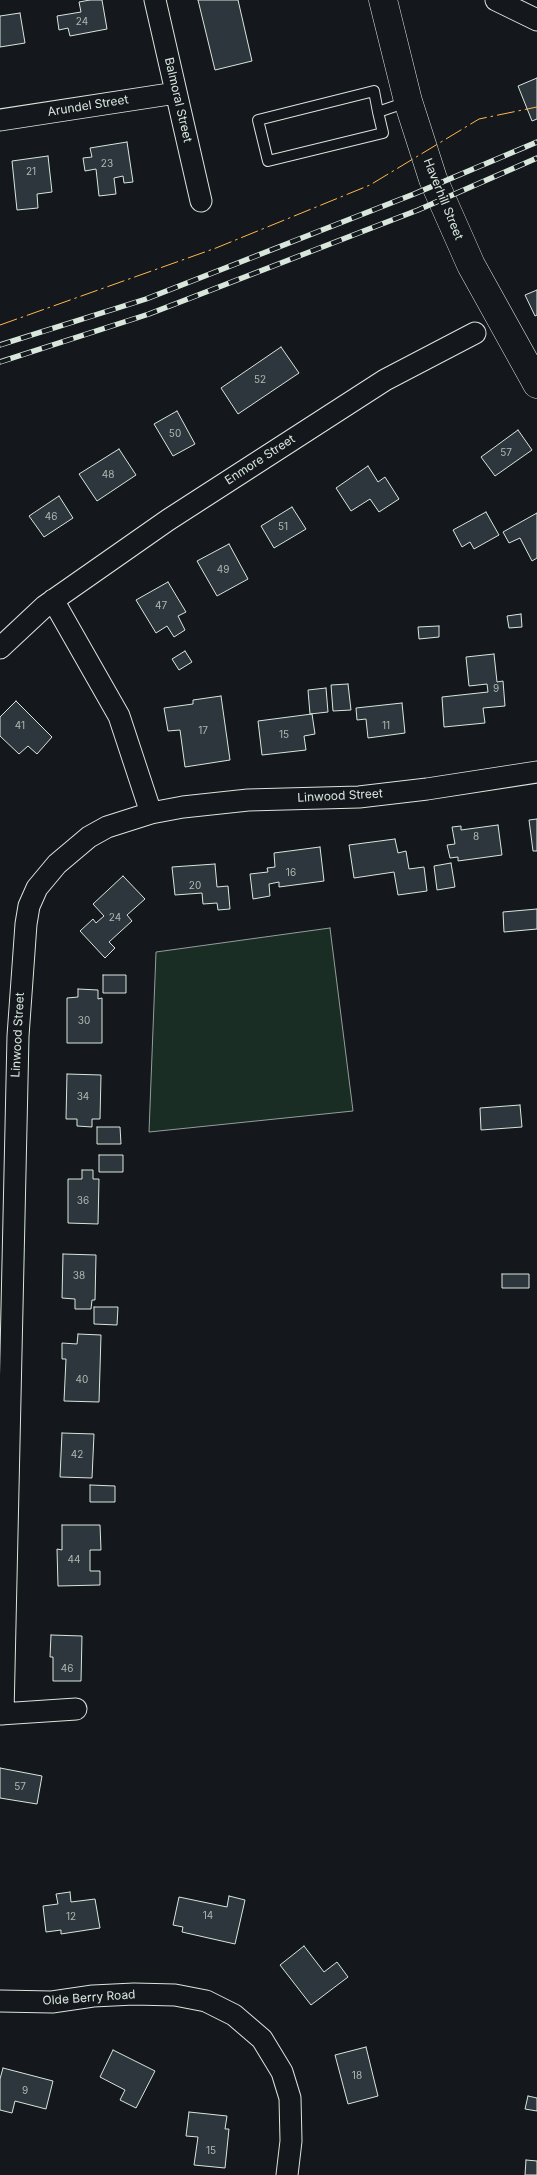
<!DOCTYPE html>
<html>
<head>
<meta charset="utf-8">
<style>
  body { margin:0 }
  canvas { display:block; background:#14181c }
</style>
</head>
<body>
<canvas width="537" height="2175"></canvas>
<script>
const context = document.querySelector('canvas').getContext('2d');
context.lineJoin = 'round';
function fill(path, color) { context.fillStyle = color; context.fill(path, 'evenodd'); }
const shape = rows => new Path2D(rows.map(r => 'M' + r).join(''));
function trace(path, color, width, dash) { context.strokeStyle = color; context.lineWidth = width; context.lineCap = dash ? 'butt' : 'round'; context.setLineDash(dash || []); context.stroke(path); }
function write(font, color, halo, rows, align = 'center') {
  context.font = font + ' Inter,sans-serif'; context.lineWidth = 4; context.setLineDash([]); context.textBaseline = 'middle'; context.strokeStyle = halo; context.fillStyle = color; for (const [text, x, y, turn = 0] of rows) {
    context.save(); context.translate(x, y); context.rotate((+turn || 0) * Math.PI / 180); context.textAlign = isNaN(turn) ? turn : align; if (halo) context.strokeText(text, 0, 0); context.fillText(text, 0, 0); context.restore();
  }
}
const green = shape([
  [330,928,353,1111,149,1132,156,952,330,928]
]);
fill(green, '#1a2d24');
trace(green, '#939e99', 1);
const building = shape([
  [90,0,102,0,107,29,70,36,68,28,59,30,57,16,81,12,79,2,90,0],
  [198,0,238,0,252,61,215,70,198,0],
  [20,13,25,43,0,47,0,16,20,13],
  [537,78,537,119,532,121,518,86,537,78],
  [127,142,133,182,124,183,123,176,114,178,116,194,99,196,96,169,85,171,83,158,92,157,90,148,127,142],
  [48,156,52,192,37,194,38,208,17,210,12,161,48,156],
  [537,290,537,315,535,316,525,295,537,290],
  [281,347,299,373,238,414,221,388,281,347],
  [177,411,195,444,173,456,154,424,177,411],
  [518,430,532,450,495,476,481,457,518,430],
  [119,449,136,475,97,501,79,474,119,449],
  [368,466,378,482,385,477,399,499,379,512,370,499,351,511,336,488,368,466],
  [59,496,73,518,44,537,29,516,59,496],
  [292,507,306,529,274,548,261,526,292,507],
  [486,512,499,535,474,549,470,542,462,547,453,530,486,512],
  [537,513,537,558,532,561,520,538,509,543,503,532,537,513],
  [229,544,248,579,217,596,197,561,229,544],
  [168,582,186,612,178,616,185,630,174,637,167,626,156,633,136,600,168,582],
  [521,614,522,627,509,628,507,616,521,614],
  [439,626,439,637,419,639,418,627,439,626],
  [185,651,192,662,179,670,172,659,185,651],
  [494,654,497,682,503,681,505,706,483,708,485,723,444,727,442,697,488,692,487,684,469,686,466,657,494,654],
  [348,684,351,710,333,711,331,685,348,684],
  [326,688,328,712,310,714,308,690,326,688],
  [221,696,230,760,185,767,180,730,168,731,164,708,193,704,193,700,221,696],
  [16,701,52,737,37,754,28,746,19,754,0,736,0,717,16,701],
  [402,703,405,733,368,738,366,719,357,720,356,708,402,703],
  [312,714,315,734,304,736,306,750,262,755,258,721,312,714],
  [537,819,537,851,533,851,529,820,537,819],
  [498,825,502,855,458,861,458,857,450,858,447,845,455,844,452,827,461,826,461,830,498,825],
  [395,839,398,853,406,851,409,869,424,867,427,891,398,895,394,872,354,878,349,845,395,839],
  [320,847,324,881,279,887,279,882,269,884,270,896,253,899,250,874,268,872,267,868,275,867,274,853,320,847],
  [451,863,455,887,437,890,434,866,451,863],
  [215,864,217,887,228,886,230,909,218,910,217,903,203,904,202,893,175,895,172,867,215,864],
  [123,876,145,899,127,915,132,921,109,942,115,948,105,958,80,931,93,919,96,923,104,916,93,904,123,876],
  [537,909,537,929,504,932,503,912,537,909],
  [103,975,126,975,126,993,103,993,103,975],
  [78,989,98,990,98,999,102,998,102,1043,67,1043,67,998,78,997,78,989],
  [67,1074,101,1075,100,1119,92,1119,92,1127,77,1126,77,1119,66,1119,67,1074],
  [520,1105,522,1127,481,1130,480,1108,520,1105],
  [97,1127,120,1127,121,1144,97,1144,97,1127],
  [99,1155,123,1155,123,1172,99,1172,99,1155],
  [82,1170,93,1170,93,1179,99,1179,98,1224,68,1223,68,1179,82,1179,82,1170],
  [63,1254,96,1255,95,1300,92,1300,91,1309,75,1309,75,1299,62,1298,63,1254],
  [502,1274,529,1274,529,1288,502,1288,502,1274],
  [94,1307,118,1307,117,1325,94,1324,94,1307],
  [78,1334,101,1335,99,1402,64,1401,66,1359,62,1359,62,1343,77,1344,78,1334],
  [62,1433,94,1434,92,1478,60,1477,62,1433],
  [90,1485,115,1486,115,1502,90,1502,90,1485],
  [62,1525,100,1525,101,1550,90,1550,90,1571,100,1571,100,1585,58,1586,57,1549,62,1550,62,1525],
  [51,1635,82,1636,81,1681,53,1681,53,1657,50,1657,51,1635],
  [0,1768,42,1776,37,1804,0,1798,0,1768],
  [70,1892,71,1902,95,1899,100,1928,61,1934,61,1930,46,1932,43,1906,58,1904,56,1894,70,1892],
  [229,1896,245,1900,235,1944,182,1932,183,1927,173,1925,179,1897,227,1907,229,1896],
  [304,1946,324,1972,337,1962,348,1977,311,2005,280,1965,304,1946],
  [366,2047,378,2096,348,2104,335,2055,366,2047],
  [113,2050,155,2071,136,2108,120,2100,125,2090,100,2077,113,2050],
  [3,2068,53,2081,46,2109,15,2101,12,2113,0,2110,0,2079,3,2068],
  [528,2096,537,2098,537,2111,525,2109,528,2096],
  [189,2112,227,2116,225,2129,229,2129,225,2168,194,2165,198,2137,186,2136,189,2112],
  [526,2160,537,2161,537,2175,525,2175,526,2160]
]);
fill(building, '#2c363c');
trace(building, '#d8e6dc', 1);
const lane = shape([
  [378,112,383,133,268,161,258,120,374,91,378,112,407,102]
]);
const street = shape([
  [155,0,201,201],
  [496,0,537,20],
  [0,120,176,93],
  [53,600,119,716,151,813],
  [0,648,45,606,168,520,385,380,475,333],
  [0,1714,76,1709],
  [3,1714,18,1036,26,924,29,906,37,888,57,864,89,837,107,827,151,813,183,807,248,800,359,797,427,789,537,772],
  [0,2001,52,2002,93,1996,134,1994,175,1995,206,2001,234,2015,262,2039,282,2072,290,2098,291,2141,287,2175]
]);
const secondary = shape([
  [383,0,408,101,433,179,471,265,537,384]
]);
trace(lane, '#d8e6dc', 12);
trace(street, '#d8e6dc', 23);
trace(secondary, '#d8e6dc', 29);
trace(lane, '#14181c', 10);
trace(street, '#14181c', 21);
trace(secondary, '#14181c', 28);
const rail = shape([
  [0,345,146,299,414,194,537,142],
  [0,362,149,314,418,210,537,158]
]);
trace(rail, '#d8e6dc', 5.5);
trace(rail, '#14181c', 4, [11]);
trace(shape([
  [0,325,216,248,370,185,479,119,537,107]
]), '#ffb74d', 1, [18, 4, 2.5, 4]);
write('10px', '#adbab4', null, [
  ["24",82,22],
  ["23",107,164],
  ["21",31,172],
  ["52",260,380],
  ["50",175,434],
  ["57",506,453],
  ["48",108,475],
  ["46",51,517],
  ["51",283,527],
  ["49",223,570],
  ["47",161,606],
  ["9",496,689],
  ["41",20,726],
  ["11",386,726],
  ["17",203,731],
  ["15",284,735],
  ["8",476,837],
  ["16",291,873],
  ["20",195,886],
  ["24",115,918],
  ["30",84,1021],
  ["34",83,1097],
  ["36",83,1201],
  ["38",79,1276],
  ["40",82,1380],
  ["42",77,1455],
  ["44",74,1560],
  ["46",67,1669],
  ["57",20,1787],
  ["14",208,1916],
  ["12",71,1917],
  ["18",357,2076],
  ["9",25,2091],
  ["15",211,2151]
]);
write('12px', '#d8e6dc', '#14181c', [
  ["Balmoral Street",178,100,77],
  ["Arundel Street",88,106,-9],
  ["Haverhill Street",443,199,68],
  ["Enmore Street",260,460,-33],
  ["Linwood Street",340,796,-3],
  ["Linwood Street",18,1035,-87],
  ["Olde Berry Road",89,1998,-4]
]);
</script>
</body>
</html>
